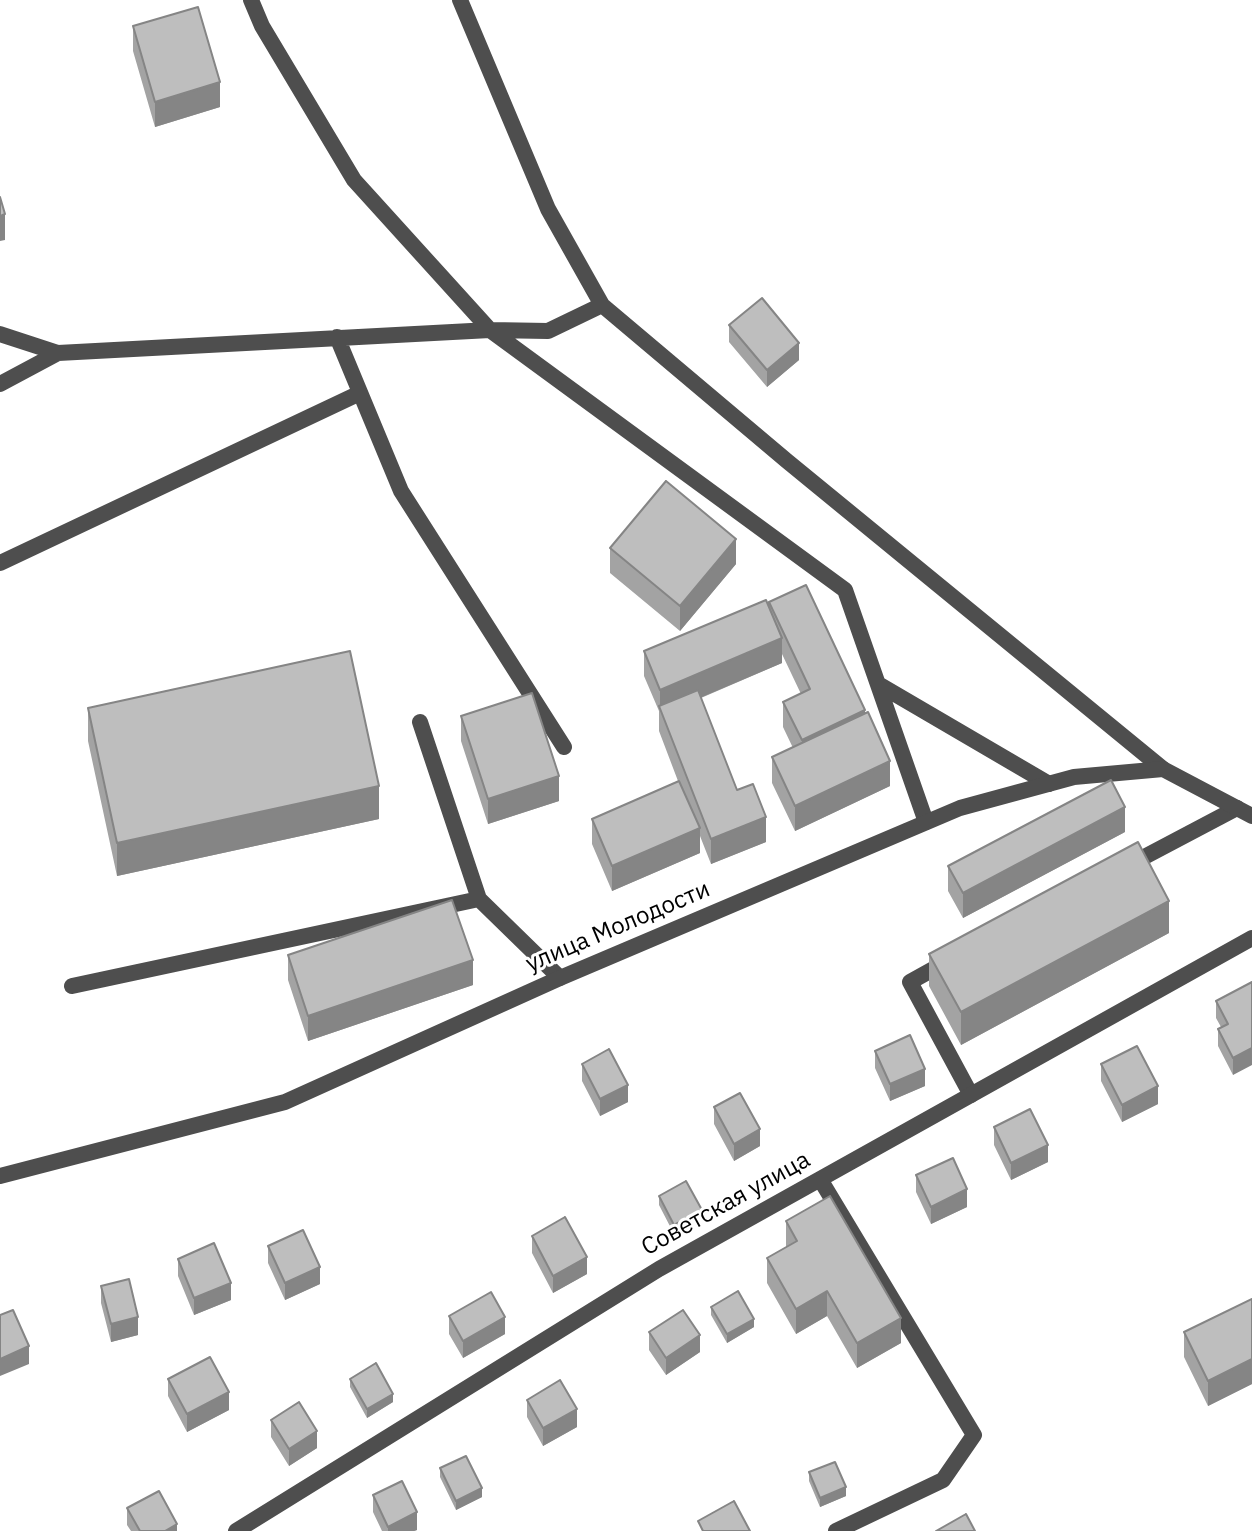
<!DOCTYPE html>
<html>
<head>
<meta charset="utf-8">
<style>
  body { margin:0 }
  canvas { display:block; background:#fff }
</style>
</head>
<body>
<canvas width="1252" height="1531"></canvas>
<script>
const context = document.querySelector('canvas').getContext('2d');
context.lineJoin = 'round';
const shape = rows => new Path2D(rows.map(r => 'M' + r).join(''));
function trace(path, color, width, dash) { context.strokeStyle = color; context.lineWidth = width; context.lineCap = dash ? 'butt' : 'round'; context.setLineDash(dash || []); context.stroke(path); }
function fill(path, color) { context.fillStyle = color; context.fill(path, 'evenodd'); }
function write(font, color, halo, rows, align = 'center') {
  context.font = font + ' "IBM Plex Sans",sans-serif'; context.lineWidth = 6; context.setLineDash([]); context.textBaseline = 'middle'; context.strokeStyle = halo; context.fillStyle = color; for (const [text, x, y, turn = 0] of rows) {
    context.save(); context.translate(x, y); context.rotate((+turn || 0) * Math.PI / 180); context.textAlign = isNaN(turn) ? turn : align; if (halo) context.strokeText(text, 0, 0); context.fillText(text, 0, 0); context.restore();
  }
}
trace(shape([
  [251,0,262,26,354,180,490,330,845,590,926,822],
  [460,0,548,209,602,305,787,461,1163,769],
  [0,334,58,353,490,330,548,331,602,305],
  [337,337,401,491,564,747],
  [0,384,58,353],
  [0,563,360,393],
  [878,684,1049,784],
  [420,722,479,899],
  [1129,865,1237,808],
  [946,962,910,982,971,1095],
  [72,986,479,899,560,978]
]), '#4e4e4e', 16);
trace(shape([
  [0,1176,285,1102,560,978,960,808,1074,777,1163,769,1252,816],
  [820,1179,974,1435,943,1480,836,1531],
  [236,1531,659,1269,1252,938]
]), '#4e4e4e', 16);
fill(shape([
  [133,26,220,107,155,127,133,51],
  [729,325,799,360,767,387,729,342],
  [610,548,736,564,680,631,610,573],
  [769,602,865,714,890,786,795,831,772,783,772,757,793,748,783,727,783,702,801,694,782,654,782,663,701,698,737,790,766,842,711,864,700,836,700,853,612,891,592,844,592,819,678,781,659,731,659,711,644,676,644,651,769,607],
  [88,708,379,819,117,876,88,741],
  [461,716,559,801,488,824,461,741],
  [1125,832,963,918,948,891,948,866],
  [1169,933,961,1045,929,986,929,954],
  [288,955,473,985,308,1041,288,980],
  [1252,982,1233,1075,1218,1046,1218,1029,1221,1027,1216,1018,1216,1001],
  [875,1051,925,1086,890,1101,875,1068],
  [582,1064,628,1102,600,1116,582,1081],
  [1101,1064,1158,1104,1122,1122,1101,1081],
  [714,1107,760,1146,734,1161,714,1124],
  [994,1127,1048,1162,1011,1180,994,1145],
  [916,1175,967,1207,931,1224,916,1192],
  [659,1196,702,1219,674,1234,659,1205],
  [786,1221,901,1343,857,1368,827,1316,796,1334,767,1283,767,1258,786,1247],
  [532,1236,587,1274,553,1293,532,1253],
  [268,1246,320,1284,285,1300,268,1263],
  [178,1259,231,1300,194,1315,178,1276],
  [101,1286,138,1335,111,1342,101,1303],
  [1252,1299,1252,1384,1208,1406,1184,1357,1184,1332],
  [711,1307,754,1327,727,1343,711,1315],
  [449,1316,505,1334,463,1358,449,1334],
  [649,1332,700,1352,666,1375,649,1350],
  [168,1379,229,1410,187,1432,168,1396],
  [350,1379,393,1402,367,1418,350,1387],
  [527,1400,577,1427,543,1446,527,1417],
  [271,1420,317,1448,289,1466,271,1437],
  [440,1468,482,1497,456,1510,440,1477],
  [809,1472,846,1496,820,1507,809,1481],
  [373,1495,417,1530,414,1531,382,1531,373,1512],
  [127,1508,177,1531,131,1531,127,1525]
]), '#a3a3a3');
fill(shape([
  [220,82,220,107,155,127,155,102],
  [5,214,5,240,0,241,0,216],
  [799,343,799,360,767,387,767,370],
  [736,539,736,564,680,631,680,606],
  [782,638,782,663,662,714,660,710,660,690],
  [865,710,865,735,802,765,802,740],
  [890,761,890,786,795,831,795,806],
  [559,776,559,801,488,824,488,799],
  [379,786,379,819,117,876,117,843],
  [1125,807,1125,832,963,918,963,893],
  [766,817,766,842,711,864,711,839],
  [700,828,700,853,612,891,612,866],
  [1169,901,1169,933,961,1045,961,1012],
  [473,960,473,985,308,1041,308,1016],
  [1252,1048,1252,1065,1233,1075,1233,1058],
  [925,1069,925,1086,890,1101,890,1084],
  [628,1085,628,1102,600,1116,600,1099],
  [1158,1086,1158,1104,1122,1122,1122,1105],
  [760,1129,760,1146,734,1161,734,1144],
  [1048,1145,1048,1162,1011,1180,1011,1163],
  [967,1189,967,1207,931,1224,931,1207],
  [702,1210,702,1219,674,1234,674,1225],
  [587,1257,587,1274,553,1293,553,1276],
  [320,1267,320,1284,285,1300,285,1283],
  [231,1283,231,1300,194,1315,194,1298],
  [827,1291,827,1316,796,1334,796,1309],
  [138,1317,138,1335,111,1342,111,1324],
  [505,1317,505,1334,463,1358,463,1341],
  [901,1318,901,1343,857,1368,857,1343],
  [754,1319,754,1327,727,1343,727,1334],
  [700,1335,700,1352,666,1375,666,1358],
  [29,1346,29,1364,0,1376,0,1359],
  [1252,1359,1252,1384,1208,1406,1208,1381],
  [229,1392,229,1410,187,1432,187,1414],
  [393,1394,393,1402,367,1418,367,1409],
  [577,1409,577,1427,543,1446,543,1428],
  [317,1431,317,1448,289,1466,289,1449],
  [846,1487,846,1496,820,1507,820,1498],
  [482,1488,482,1497,456,1510,456,1501],
  [417,1512,417,1530,414,1531,388,1531,388,1527],
  [177,1524,177,1531,165,1531]
]), '#858585');
const building = shape([
  [198,7,220,82,155,102,133,26,198,7],
  [0,197,5,214,0,216,0,197],
  [762,298,799,343,767,370,729,325,762,298],
  [666,481,736,539,680,606,610,548,666,481],
  [806,585,865,710,802,740,783,702,810,689,769,602,806,585],
  [766,600,782,638,660,690,644,651,766,600],
  [350,651,379,786,117,843,88,708,350,651],
  [698,690,737,790,753,784,766,817,711,839,659,706,698,690],
  [532,693,559,776,488,799,461,716,532,693],
  [868,712,890,761,795,806,772,757,868,712],
  [1111,780,1125,807,963,893,948,866,1111,780],
  [679,781,700,828,612,866,592,819,679,781],
  [1138,842,1169,901,961,1012,929,954,1138,842],
  [452,900,473,960,308,1016,288,955,452,900],
  [1252,982,1252,1048,1233,1058,1218,1029,1228,1024,1216,1001,1252,982],
  [910,1035,925,1069,890,1084,875,1051,910,1035],
  [1137,1046,1158,1086,1122,1105,1101,1064,1137,1046],
  [609,1049,628,1085,600,1099,582,1064,609,1049],
  [740,1093,760,1129,734,1144,714,1107,740,1093],
  [1030,1109,1048,1145,1011,1163,994,1127,1030,1109],
  [953,1158,967,1189,931,1207,916,1175,953,1158],
  [686,1181,702,1210,674,1225,659,1196,686,1181],
  [830,1196,901,1318,857,1343,827,1291,796,1309,767,1258,797,1241,786,1221,830,1196],
  [565,1217,587,1257,553,1276,532,1236,565,1217],
  [303,1230,320,1267,285,1283,268,1246,303,1230],
  [214,1243,231,1283,194,1298,178,1259,214,1243],
  [129,1279,138,1317,111,1324,101,1286,129,1279],
  [738,1291,754,1319,727,1334,711,1307,738,1291],
  [491,1292,505,1317,463,1341,449,1316,491,1292],
  [1252,1299,1252,1359,1208,1381,1184,1332,1252,1299],
  [13,1310,29,1346,0,1359,0,1315,13,1310],
  [683,1310,700,1335,666,1358,649,1332,683,1310],
  [210,1357,229,1392,187,1414,168,1379,210,1357],
  [376,1363,393,1394,367,1409,350,1379,376,1363],
  [560,1380,577,1409,543,1428,527,1400,560,1380],
  [299,1402,317,1431,289,1449,271,1420,299,1402],
  [466,1456,482,1488,456,1501,440,1468,466,1456],
  [835,1462,846,1487,820,1498,809,1472,835,1462],
  [402,1481,417,1512,388,1527,373,1495,402,1481],
  [159,1491,177,1524,165,1531,140,1531,127,1508,159,1491],
  [734,1501,750,1531,703,1531,698,1521,734,1501],
  [966,1514,975,1531,936,1531,966,1514]
]);
fill(building, '#bebebe');
trace(building, '#858585', 2);
write('24px', '#000', '#fff', [
  ["улица Молодости",618,927,-23],
  ["Советская улица",726,1204,-29]
]);
</script>
</body>
</html>
